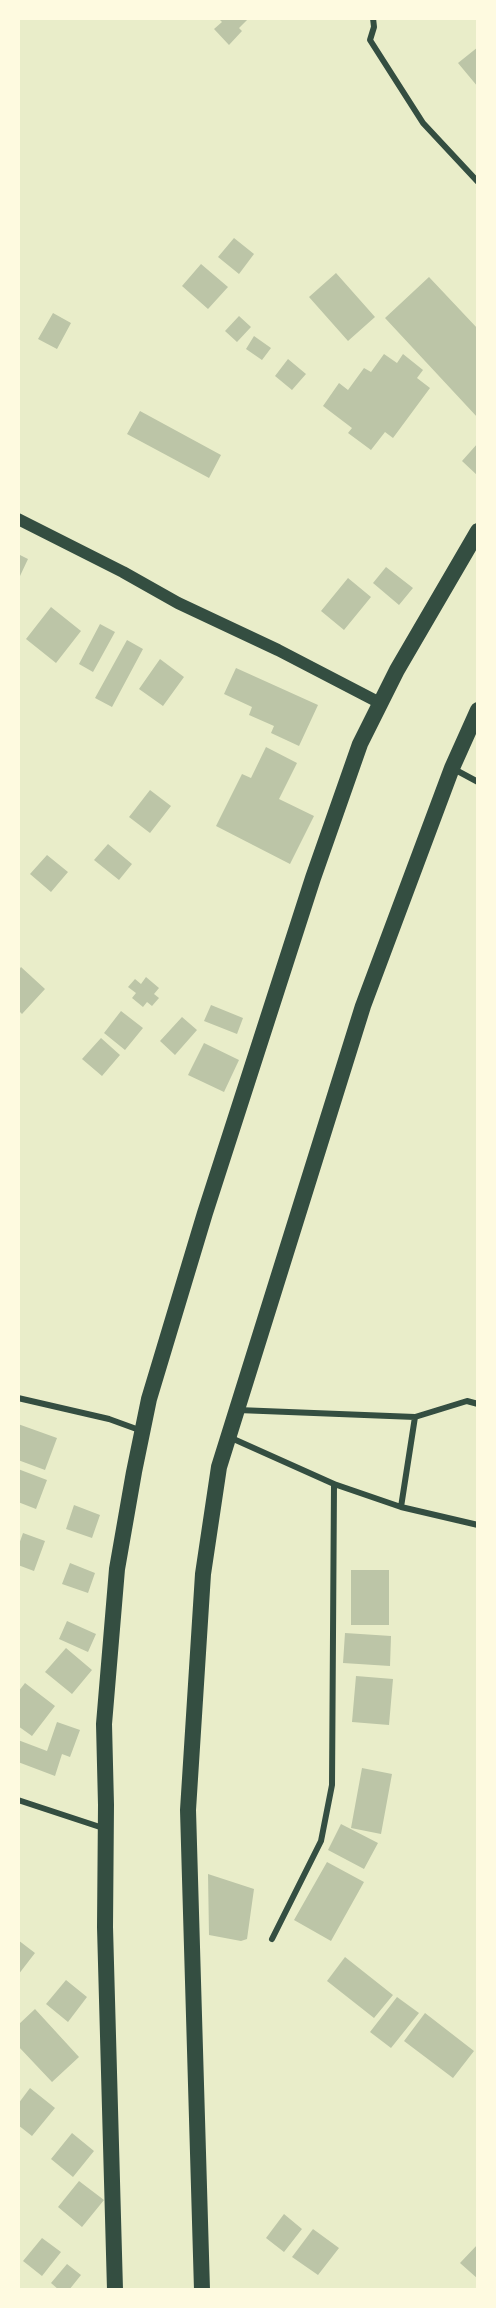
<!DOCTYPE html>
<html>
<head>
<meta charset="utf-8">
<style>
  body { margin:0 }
  #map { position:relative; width:496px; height:2308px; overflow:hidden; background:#e9edc9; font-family:"Archivo Narrow",sans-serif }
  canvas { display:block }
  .frame { position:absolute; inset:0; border:20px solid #fefae0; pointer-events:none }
</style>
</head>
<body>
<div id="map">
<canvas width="496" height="2308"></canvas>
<div class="frame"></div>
</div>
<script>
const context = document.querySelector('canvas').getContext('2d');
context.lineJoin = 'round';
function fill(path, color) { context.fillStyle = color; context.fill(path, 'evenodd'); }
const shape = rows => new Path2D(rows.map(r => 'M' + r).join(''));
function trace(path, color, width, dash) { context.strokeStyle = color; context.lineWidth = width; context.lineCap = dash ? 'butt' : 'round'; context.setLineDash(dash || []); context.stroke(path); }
fill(shape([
  [218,18,249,18,239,28,242,31,229,45,214,29,222,22],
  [478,47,478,87,458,63],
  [234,238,254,254,239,274,218,257],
  [201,264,228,287,208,309,182,286],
  [336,273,375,317,348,341,309,297],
  [429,277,478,329,478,418,385,318],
  [53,313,71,323,57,349,38,339],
  [239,316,251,327,237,342,225,331],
  [254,336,271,348,262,360,246,349],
  [384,354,397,363,403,354,423,370,417,378,430,388,393,438,385,432,371,450,348,433,352,428,323,406,339,383,348,390,364,368,371,372],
  [288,359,306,374,292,390,275,376],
  [140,411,221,455,209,478,127,434],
  [478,443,478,476,462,461],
  [18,554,28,559,20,576,18,575],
  [386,567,413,588,399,605,373,583],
  [348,578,371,597,344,630,321,611],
  [51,607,81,631,56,663,26,639],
  [100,624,115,632,93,672,79,664],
  [127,640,143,649,112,707,95,698],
  [160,659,184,677,163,706,139,689],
  [236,668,318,705,299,746,271,733,274,726,249,715,252,707,224,694],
  [266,747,297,763,279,799,314,816,290,864,216,826,242,774,251,778],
  [150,790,171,806,150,833,129,817],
  [108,844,132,864,119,880,94,860],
  [47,855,68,872,51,892,30,874],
  [21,967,45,989,22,1014,18,1010,18,971],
  [146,977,159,988,154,994,159,998,152,1006,147,1002,143,1007,132,998,136,993,128,987,135,979,141,984],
  [211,1005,243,1018,237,1034,204,1021],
  [121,1011,143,1028,125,1050,104,1033],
  [182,1017,197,1030,175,1055,160,1041],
  [101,1038,120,1055,102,1076,82,1059],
  [204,1043,239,1060,224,1092,188,1075],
  [18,1424,57,1438,45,1470,18,1460],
  [18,1469,47,1480,36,1509,18,1502],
  [74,1505,100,1515,92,1538,66,1529],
  [23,1533,45,1541,34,1571,18,1565,18,1547],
  [70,1563,95,1573,88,1593,62,1584],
  [351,1570,389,1570,389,1625,351,1625],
  [67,1621,96,1634,88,1652,59,1639],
  [345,1633,391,1636,390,1666,343,1663],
  [66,1648,92,1670,72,1694,45,1672],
  [356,1676,393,1679,389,1725,352,1722],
  [25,1683,55,1706,32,1736,18,1726,18,1692],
  [57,1722,80,1730,70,1757,62,1754,55,1776,18,1762,18,1740,47,1751],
  [362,1768,392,1774,381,1834,351,1828],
  [341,1824,378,1843,364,1869,328,1850],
  [327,1862,364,1882,331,1941,294,1920],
  [208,1874,254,1889,247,1939,241,1941,209,1935],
  [18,1940,35,1953,18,1975],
  [345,1957,393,1995,374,2018,327,1981],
  [66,1980,87,1997,68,2022,46,2004],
  [397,1997,419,2013,391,2048,370,2032],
  [35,2009,79,2057,52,2082,18,2046,18,2025],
  [425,2013,474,2051,453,2078,404,2041],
  [30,2088,55,2108,32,2136,18,2125,18,2104],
  [72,2133,94,2151,73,2177,51,2159],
  [79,2181,104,2200,82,2227,58,2207],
  [284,2214,302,2229,284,2252,266,2238],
  [313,2229,339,2248,318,2275,292,2257],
  [42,2238,61,2252,42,2276,23,2261],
  [478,2244,478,2279,460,2263],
  [67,2264,81,2275,69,2290,59,2290,51,2283]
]), '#bcc5a7');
trace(shape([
  [373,18,374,27,370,40,423,123,478,182],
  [452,768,478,782],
  [18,1398,109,1419,142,1431],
  [238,1410,415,1417],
  [229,1437,334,1484,401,1507,478,1525],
  [401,1507,415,1417,467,1401,478,1404],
  [18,1800,103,1828],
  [272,1939,321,1841,332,1785,334,1484]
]), '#344e41', 6);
trace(shape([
  [18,519,123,572,178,603,278,650,380,703]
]), '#344e41', 12);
trace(shape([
  [115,2290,105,1927,106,1805,104,1724,117,1569,134,1472,149,1399,205,1213,313,878,360,744,397,670,478,531],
  [202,2290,188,1810,203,1574,219,1467,363,1006,452,768,478,710]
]), '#344e41', 16);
</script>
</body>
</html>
